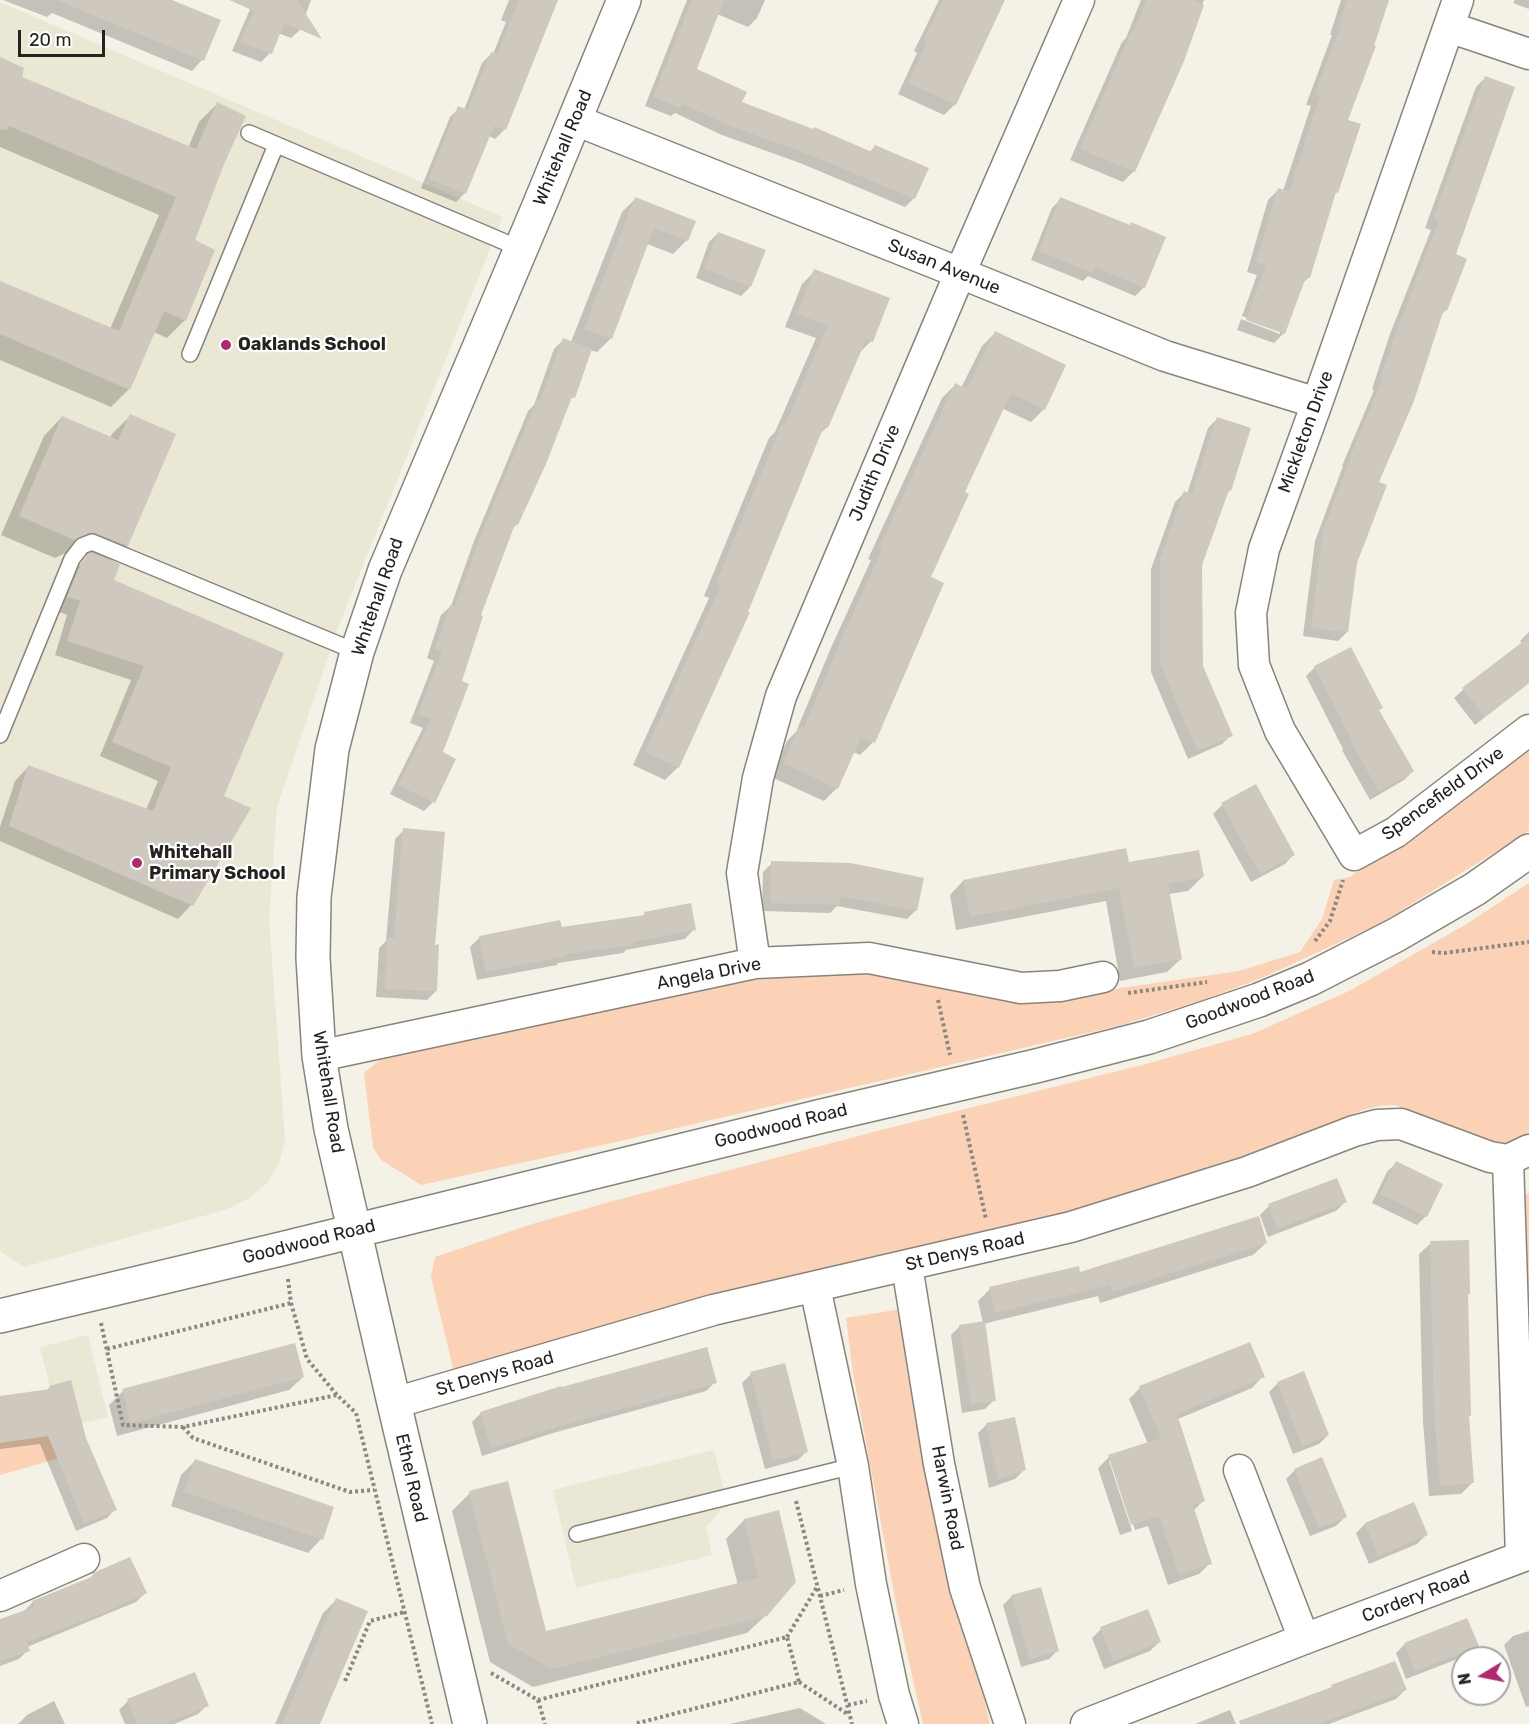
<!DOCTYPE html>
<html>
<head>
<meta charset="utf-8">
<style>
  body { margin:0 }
  #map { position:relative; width:1529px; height:1724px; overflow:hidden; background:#f4f2e7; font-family:Rubik,sans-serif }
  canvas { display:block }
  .north { position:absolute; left:1451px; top:1646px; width:60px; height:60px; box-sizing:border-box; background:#fff; border:2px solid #a7a7a5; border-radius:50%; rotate:260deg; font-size:16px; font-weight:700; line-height:24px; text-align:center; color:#24231f }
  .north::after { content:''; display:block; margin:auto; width:21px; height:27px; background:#b1296a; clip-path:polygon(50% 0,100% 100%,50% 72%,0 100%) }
  .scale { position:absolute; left:18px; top:30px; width:87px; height:27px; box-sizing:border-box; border:3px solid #24231f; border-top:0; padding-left:8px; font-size:18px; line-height:21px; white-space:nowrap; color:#24231f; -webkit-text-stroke:4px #fff; paint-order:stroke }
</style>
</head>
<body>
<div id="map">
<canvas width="1529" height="1724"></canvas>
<div class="north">N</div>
<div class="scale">20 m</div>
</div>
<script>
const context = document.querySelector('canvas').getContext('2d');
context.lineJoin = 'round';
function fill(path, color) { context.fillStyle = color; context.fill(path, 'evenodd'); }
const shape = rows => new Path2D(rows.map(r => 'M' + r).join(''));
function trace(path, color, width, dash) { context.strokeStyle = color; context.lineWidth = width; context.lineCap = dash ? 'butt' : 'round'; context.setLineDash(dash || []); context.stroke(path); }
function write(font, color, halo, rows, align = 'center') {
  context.font = font + ' Rubik,sans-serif'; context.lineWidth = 4.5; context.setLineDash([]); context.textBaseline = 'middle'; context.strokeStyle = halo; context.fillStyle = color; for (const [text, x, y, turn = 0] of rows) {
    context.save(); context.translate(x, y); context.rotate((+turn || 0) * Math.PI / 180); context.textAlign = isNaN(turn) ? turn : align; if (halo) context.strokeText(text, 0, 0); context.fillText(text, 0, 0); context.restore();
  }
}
fill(shape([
  [0,2,503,217,339,625,277,807,269,919,285,1140,279,1164,267,1183,249,1198,228,1209,24,1267,0,1251],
  [88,1335,108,1417,60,1428,40,1347],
  [714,1450,728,1507,721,1509,706,1528,712,1555,576,1588,553,1490]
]), '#eae7d4');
fill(shape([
  [1529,742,1529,831,1381,923,1264,977,1200,1001,1118,1026,616,1142,421,1185,381,1160,373,1147,364,1073,391,1051,756,977,831,970,903,974,1052,1000,1121,988,1239,971,1300,952,1322,919,1334,880,1350,877],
  [1529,883,1529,1137,1511,1145,1488,1143,1395,1105,1378,1106,1360,1111,1248,1159,1093,1208,454,1372,431,1277,435,1257,529,1225,613,1201,877,1131,1146,1064,1252,1034,1351,990,1465,925],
  [1529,1193,1529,1348,1524,1196],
  [901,1309,978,1668,990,1724,923,1724,897,1609,853,1373,846,1318],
  [54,1424,60,1458,0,1475,0,1435]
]), '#fbd2b5');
fill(shape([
  [3,0,168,0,219,21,202,60,192,71,52,13,47,17],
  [254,0,311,0,300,30,291,38,278,33,270,53,261,62,232,51],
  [509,0,556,0,504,130,495,139,488,136,465,193,456,202,421,188,450,117,459,108,464,110,482,63,491,54,493,54,506,22,501,20],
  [687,0,765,0,757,18,748,27,717,14,695,69,740,103,869,153,875,146,914,198,905,207,800,163,722,135,675,113,671,116,645,106],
  [939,0,1004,0,955,104,944,115,898,94,917,53,914,51],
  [1141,0,1204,0,1183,60,1134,171,1123,182,1070,160,1122,42,1126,38],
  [1341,0,1387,0,1346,121,1337,192,1333,195,1309,277,1301,285,1284,333,1274,343,1237,330,1241,319,1280,334,1280,330,1242,316,1257,275,1247,272,1268,200,1278,190,1283,191,1311,106,1306,105,1332,35,1330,35],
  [1515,0,1529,0,1529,9,1513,3],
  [0,59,20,78,188,148,199,122,217,104,222,164,193,241,185,320,167,338,154,332,129,389,111,407,0,360,0,282,110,329,159,215,0,147],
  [1485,78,1454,255,1446,310,1440,316,1377,483,1355,563,1347,632,1338,641,1303,636,1315,541,1343,466,1342,466,1374,390,1372,389,1390,334,1431,230,1425,228,1476,87],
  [635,199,687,240,673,254,647,244,610,339,597,352,590,350,573,397,569,401,517,524,511,530,479,616,441,753,454,760,433,802,424,811,390,794,423,728,410,723,434,661,427,658,441,615,451,606,474,541,528,411,534,405,554,349,563,340,571,342,622,212],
  [1061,199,1129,226,1144,287,1135,296,1088,276,1083,281,1031,260,1052,208],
  [718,233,750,287,741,296,696,278,709,242],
  [815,271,871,341,858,354,827,427,820,434,678,767,665,780,633,765,709,598,704,596,769,438,775,432,816,338,785,327,802,284],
  [995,333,1044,409,1031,422,1003,409,963,493,929,578,873,742,860,755,853,752,837,788,824,801,771,777,787,741,796,732,830,650,871,560,868,559,942,398,955,385,961,388,982,346],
  [130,416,174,435,127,546,111,562,112,580,222,797,191,905,178,919,0,841,0,827,15,781,28,767,146,810,158,781,100,756,131,680,55,655,67,615,54,610,75,570,89,556,76,551,69,551,55,558,1,535,44,436,62,417,110,438,112,434],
  [1217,419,1249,429,1230,490,1226,495,1201,565,1201,666,1231,735,1222,744,1188,759,1151,672,1151,569,1175,502,1184,493,1187,494,1208,428],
  [1529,632,1529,683,1475,725,1454,698,1463,690,1523,644,1520,641],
  [1315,667,1378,711,1413,771,1404,780,1370,800,1342,750,1343,749,1306,676],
  [1222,805,1293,855,1285,864,1251,882,1213,814],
  [404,830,433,947,436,991,427,1000,376,997,379,948,386,941,395,839],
  [772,863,916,910,907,919,837,906,830,913,762,911,763,872],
  [1127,864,1202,877,1188,891,1169,894,1181,959,1167,972,1120,981,1106,901,956,930,950,895,963,881],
  [645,913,694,929,685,939,626,950,623,953,558,963,557,965,477,980,470,947,479,938,642,917],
  [1396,1163,1426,1216,1417,1225,1372,1203,1387,1172],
  [1345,1202,1336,1211,1268,1237,1260,1215,1269,1206],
  [1266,1243,1253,1255,1100,1303,1098,1296,983,1324,994,1400,985,1409,962,1413,951,1335,960,1326,983,1323,978,1301,990,1289],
  [1431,1243,1466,1295,1468,1417,1473,1482,1461,1494,1429,1496,1423,1422,1419,1254],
  [751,1374,807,1451,798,1460,765,1469,742,1383],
  [1263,1376,1252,1388,1178,1419,1204,1500,1193,1511,1210,1563,1199,1574,1168,1585,1148,1526,1135,1530,1112,1461,1109,1461,1132,1531,1120,1535,1098,1468,1109,1457,1148,1444,1129,1399,1140,1388],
  [303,1377,289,1390,117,1436,109,1405,123,1391],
  [715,1382,706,1391,553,1433,482,1456,472,1422,481,1413],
  [1278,1383,1328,1435,1319,1444,1293,1454,1269,1392],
  [50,1387,85,1439,115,1509,107,1518,76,1531,40,1444,0,1449,0,1398,46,1391],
  [987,1424,1024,1470,1015,1479,989,1488,978,1433],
  [195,1461,321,1539,308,1553,171,1506,181,1475],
  [1295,1470,1345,1517,1336,1526,1310,1536,1286,1479],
  [470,1493,545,1633,738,1585,726,1539,744,1520,778,1512,766,1615,747,1633,533,1687,490,1662,452,1511],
  [1365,1524,1426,1535,1417,1544,1369,1564,1356,1533],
  [94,1574,145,1593,136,1602,27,1647,28,1650,19,1659,0,1666,0,1621,24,1611,33,1602,89,1579],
  [1012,1596,1058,1650,1049,1659,1021,1667,1003,1605],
  [337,1599,318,1724,275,1724,323,1613],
  [1101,1629,1159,1642,1150,1651,1104,1669,1092,1638],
  [1529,1631,1529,1706,1526,1707,1504,1645,1513,1636],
  [1405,1644,1477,1646,1468,1655,1406,1679,1396,1653],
  [1332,1686,1405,1690,1396,1699,1329,1724,1247,1724,1328,1691],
  [54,1701,65,1724,18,1724,27,1715],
  [128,1701,207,1705,198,1714,174,1724,125,1724,119,1710],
  [800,1708,826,1724,730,1724],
  [1230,1710,1236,1724,1195,1724]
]), '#0003');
fill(shape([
  [59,0,172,0,221,20,204,61,59,1],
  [229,0,297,0,322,39,284,23,272,54,240,42,254,11],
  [519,0,558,0,506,130,494,126,466,194,429,179,458,106,468,110,491,52,497,55],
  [692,0,724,0,697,69,747,92,742,102,813,129,814,127,872,152,875,145,929,168,915,199,810,155,731,126,683,104,681,108,653,97],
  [943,0,1005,0,956,105,908,83,927,42,924,40],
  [1146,0,1192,0,1204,5,1184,61,1135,172,1080,149,1132,30,1134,30],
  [1347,0,1389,0,1374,46,1376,46,1348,120,1361,124,1338,193,1336,192,1310,278,1306,277,1285,334,1246,320,1266,265,1256,262,1278,188,1289,191,1320,96,1315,94,1341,25,1339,25],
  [0,57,24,68,22,77,196,149,217,102,246,116,224,164,195,240,215,250,186,321,164,311,130,390,0,334,0,281,119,331,176,197,9,126,7,130,0,129],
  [1485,76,1515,87,1456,254,1467,259,1447,311,1444,309,1414,401,1379,482,1387,485,1357,563,1348,632,1311,628,1323,531,1351,457,1350,457,1382,381,1380,380,1399,324,1439,221,1433,219],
  [635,197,696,221,688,241,654,228,612,339,584,329],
  [1060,197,1130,225,1131,222,1166,237,1145,288,1095,267,1093,273,1039,251],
  [718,232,766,250,751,287,704,269],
  [814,269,890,298,873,342,866,340,828,428,824,426,748,612,750,612,679,768,645,752,721,585,716,583,782,424,785,425,828,325,797,314],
  [995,331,1066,365,1045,410,1011,393,965,492,969,494,931,577,944,583,875,743,861,737,838,789,783,763,800,726,804,728,843,636,883,547,880,546,955,383,967,389],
  [563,338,592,349,575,398,572,397,546,464,518,525,515,524,481,615,483,616,462,681,469,684,443,752,456,759,435,803,398,785,431,719,418,714,442,652,435,649,450,605,455,607,483,530,537,400,540,401],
  [130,414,176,434,128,546,95,533,88,533,74,540,19,516,62,416,118,440],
  [1217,417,1251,428,1231,491,1229,490,1202,565,1203,666,1233,736,1197,751,1160,663,1160,559,1184,491,1192,494],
  [92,553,120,564,114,580,284,653,224,796,251,808,193,906,9,826,28,765,153,811,171,767,112,742,144,666,67,641,80,601,67,597,81,564,88,554],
  [1529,637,1529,683,1485,717,1462,688],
  [1351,647,1383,708,1379,710,1414,771,1379,792,1350,740,1351,739,1314,666],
  [1256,784,1295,855,1260,874,1221,803],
  [403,828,445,832,435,945,439,944,437,991,385,989,387,938,394,938],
  [1126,848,1129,862,1199,850,1204,877,1168,884,1182,959,1134,968,1119,888,970,917,963,880],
  [771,861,851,863,924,878,917,911,840,896,840,905,770,903],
  [691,903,696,930,633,942,633,945,567,954,567,956,486,972,479,936,560,920,562,927,645,915,644,912],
  [1396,1161,1443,1184,1427,1217,1380,1194],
  [1337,1178,1347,1202,1277,1229,1268,1204],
  [1259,1216,1267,1243,1112,1292,1110,1285,995,1313,989,1287,1079,1266,1080,1272],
  [1469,1240,1470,1294,1468,1294,1471,1416,1469,1416,1474,1483,1440,1486,1434,1410,1430,1241],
  [985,1321,996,1401,971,1404,959,1325],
  [1250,1342,1265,1377,1177,1414,1205,1501,1193,1505,1212,1564,1179,1574,1159,1516,1131,1525,1108,1455,1161,1438,1139,1386],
  [295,1343,304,1377,131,1423,122,1389],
  [707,1347,717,1383,563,1425,491,1448,480,1412,561,1386,562,1387],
  [785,1363,808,1452,773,1461,750,1372],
  [1304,1371,1329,1435,1302,1446,1277,1382],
  [71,1380,86,1438,117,1510,84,1524,48,1436,0,1443,0,1396,50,1389,49,1386],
  [1015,1417,1026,1470,998,1480,986,1423],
  [1322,1457,1347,1517,1319,1528,1294,1469],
  [195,1459,334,1507,323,1540,184,1492],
  [508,1481,546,1631,758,1578,744,1519,779,1510,796,1582,767,1616,552,1669,508,1644,469,1491],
  [1414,1502,1428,1535,1378,1556,1365,1523],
  [130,1557,147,1593,103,1613,27,1642,30,1651,0,1661,0,1619,34,1607,32,1601,94,1576,93,1573],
  [1041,1587,1059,1651,1030,1659,1011,1595],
  [336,1598,368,1611,320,1724,282,1724],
  [1148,1609,1161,1642,1113,1661,1100,1627],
  [1467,1618,1479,1646,1415,1671,1404,1643],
  [1395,1661,1407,1690,1319,1724,1240,1724,1239,1721,1332,1687,1331,1685],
  [195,1672,209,1706,163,1724,137,1724,127,1699]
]), '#cec8be');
const service = shape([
  [249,133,521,249],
  [190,354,276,145],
  [0,735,72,559,82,546,92,542,357,652],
  [577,1534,853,1466]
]);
const minor = shape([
  [1458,0,1317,403,1264,549,1251,613,1254,665,1280,731,1354,855,1396,832,1529,730],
  [1449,27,1529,54],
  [575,120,960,273,1165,356,1317,403],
  [755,963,742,873,758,778,781,696,960,273,1079,0],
  [319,1056,755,963,869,958,1021,988,1060,986,1103,977],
  [1508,1160,1521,1557],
  [907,1266,939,1464,965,1588,1010,1724],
  [815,1287,853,1466,871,1584,894,1695,903,1724],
  [394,1403,713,1310,1071,1227,1247,1172,1354,1131,1377,1125,1401,1124,1490,1157,1508,1160,1529,1150],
  [1239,1470,1304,1639],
  [0,1596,84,1559],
  [1086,1724,1304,1639,1529,1554]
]);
const tertiary = shape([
  [0,1316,285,1248,822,1116,1036,1066,1149,1037,1259,1000,1310,979,1396,935,1475,889,1529,851],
  [470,1724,394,1403,331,1129,319,1056,313,958,314,897,332,749,357,652,385,570,539,206,624,0]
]);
trace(service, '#87857b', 18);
trace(minor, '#87857b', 33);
trace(tertiary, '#87857b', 36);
trace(shape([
  [1315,941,1330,921,1343,880],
  [1432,952,1444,953,1529,942],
  [1128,993,1207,982],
  [938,1000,950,1055],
  [963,1115,986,1219],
  [288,1279,291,1303,307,1359,337,1395],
  [101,1323,123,1425,183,1427,337,1395,356,1413,432,1724],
  [107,1349,291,1303],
  [183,1427,193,1438,350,1492,374,1490],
  [796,1501,852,1724],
  [820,1596,844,1590],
  [787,1637,817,1587],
  [491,1673,538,1700,787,1637,799,1682,634,1724],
  [345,1681,370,1621,404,1612],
  [799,1682,849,1715],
  [538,1700,545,1724],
  [848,1705,867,1701]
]), '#8a8981', 4, [3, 3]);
trace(service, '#fff', 15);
trace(minor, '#fff', 30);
trace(tertiary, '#fff', 33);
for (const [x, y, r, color] of [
  [226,345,6,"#b1296a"],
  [137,863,6,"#b1296a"]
]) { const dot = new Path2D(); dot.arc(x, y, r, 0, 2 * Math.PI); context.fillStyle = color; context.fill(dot); trace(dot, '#fff', 2); }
write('18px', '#24231f', '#fff', [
  ["Whitehall Road",563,148,-67],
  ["Susan Avenue",944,267,22],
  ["Mickleton Drive",1306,432,-70],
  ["Judith Drive",875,473,-67],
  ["Whitehall Road",378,597,-71],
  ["Spencefield Drive",1443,794,-36],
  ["Angela Drive",709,974,-11],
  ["Goodwood Road",1250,1000,-21],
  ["Whitehall Road",328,1092,81],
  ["Goodwood Road",781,1126,-14],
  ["Goodwood Road",309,1242,-14],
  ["St Denys Road",965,1252,-13],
  ["St Denys Road",495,1374,-16],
  ["Ethel Road",411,1478,77],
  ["Harwin Road",947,1498,79],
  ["Cordery Road",1416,1597,-21]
]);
write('bold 18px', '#24231f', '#fff', [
  ["Oaklands School",238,345],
  ["Whitehall",149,853],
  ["Primary School",149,874]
], 'left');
</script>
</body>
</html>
